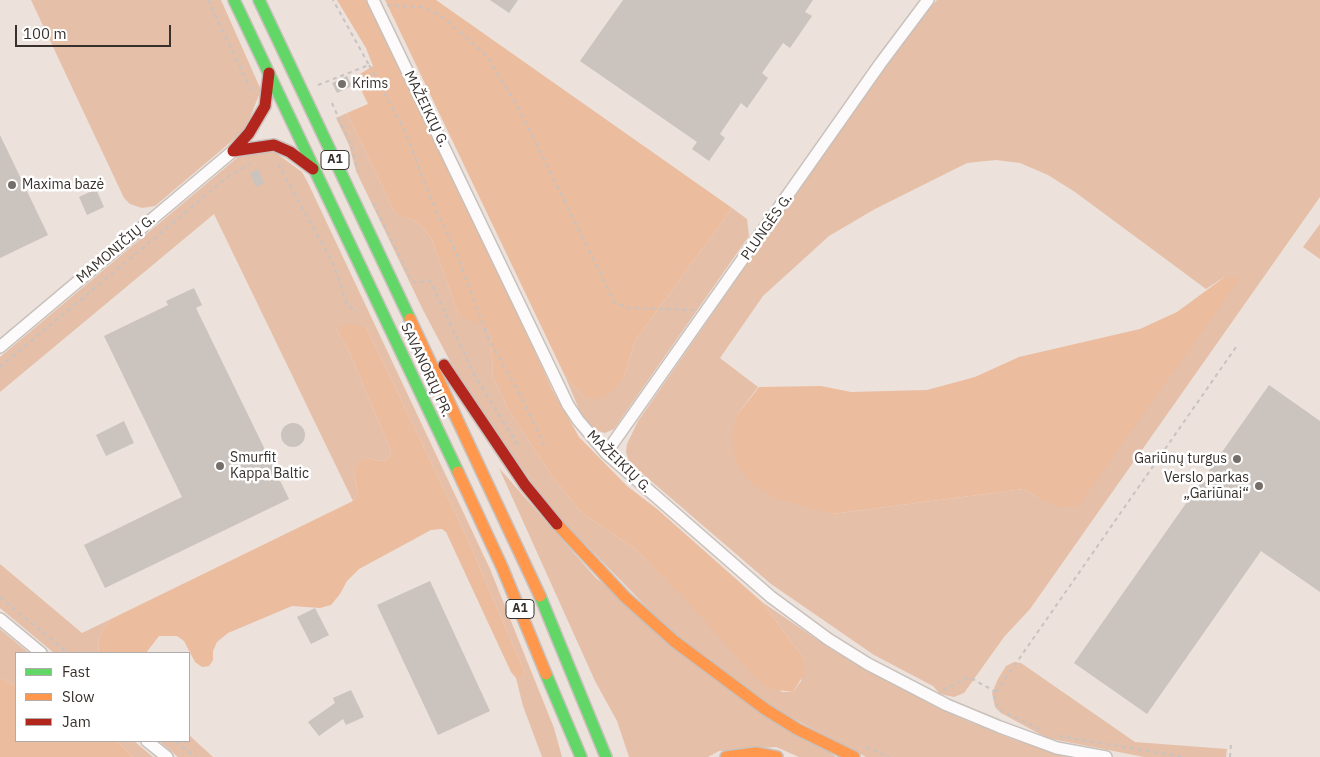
<!DOCTYPE html>
<html>
<head>
<meta charset="utf-8">
<style>
  body { margin:0 }
  #map { position:relative; width:1320px; height:757px; overflow:hidden; background:#ece1db; font-family:"IBM Plex Sans",sans-serif }
  canvas { display:block }
  .legend { position:absolute; left:15px; top:652px; width:175px; height:90px; box-sizing:border-box; background:#fff; border:1px solid #afacab; margin:0; padding:6px 9px; list-style:none; font-size:15px; color:#37302c }
  .legend li { display:flex; align-items:center; gap:10px; height:25px }
  .legend b { width:25px; border:1px solid #afacab }
  .scale { position:absolute; left:15px; top:25px; width:156px; height:22px; box-sizing:border-box; border:2px solid #37302c; border-top:0; padding-left:6px; font-size:15px; line-height:18px; white-space:nowrap; color:#37302c; -webkit-text-stroke:4px #fff; paint-order:stroke }
</style>
</head>
<body>
<div id="map">
<canvas width="1320" height="757"></canvas>
<ul class="legend">
<li><b style="height:6px;background:#63d668"></b>Fast</li>
<li><b style="height:6px;background:#ff974d"></b>Slow</li>
<li><b style="height:6px;background:#b3261e"></b>Jam</li>
</ul>
<div class="scale">100 m</div>
</div>
<script>
const context = document.querySelector('canvas').getContext('2d');
context.lineJoin = 'round';
function fill(path, color) { context.fillStyle = color; context.fill(path, 'evenodd'); }
const shape = rows => new Path2D(rows.map(r => 'M' + r).join(''));
function trace(path, color, width, dash) { context.strokeStyle = color; context.lineWidth = width; context.lineCap = dash ? 'butt' : 'round'; context.setLineDash(dash || []); context.stroke(path); }
function write(font, color, halo, rows, align = 'center') {
  context.font = font + ' "IBM Plex Sans",sans-serif'; context.lineWidth = 5; context.setLineDash([]); context.textBaseline = 'middle'; context.strokeStyle = halo; context.fillStyle = color; for (const [text, x, y, turn = 0] of rows) {
    context.save(); context.translate(x, y); context.rotate((+turn || 0) * Math.PI / 180); context.textAlign = isNaN(turn) ? turn : align; if (halo) context.strokeText(text, 0, 0); context.fillText(text, 0, 0); context.restore();
  }
}
fill(shape([
  [31,0,221,0,261,90,245,130,155,206,142,208,130,204,124,198],
  [937,0,1320,0,1320,197,1030,609,1004,637,964,693,954,697,940,694,933,686,874,655,771,584,629,462,626,452,627,444,638,421,892,55],
  [996,160,1020,163,1048,175,1075,192,1206,289,1226,276,1040,499,1024,489,832,514,737,415,758,387,720,358,763,296,829,236,875,209,967,163],
  [347,113,393,209,401,216,414,220,424,229,432,240,458,313,488,327,491,336,493,377,508,409,552,476,581,512,636,550,782,692,793,692,801,681,804,659,762,602,834,651,960,718,1015,740,1072,757,866,757,777,710,670,631,548,506,457,374,424,312,356,171,349,145,336,118],
  [272,150,302,172,308,183,490,569,554,728,562,757,542,757,523,706,516,678,522,678,525,673,465,533,366,327,336,329,348,349,390,448,391,455,387,460,380,461,368,458,359,463,353,470,358,493,353,501,214,214,0,392,0,357,238,157],
  [732,208,747,219,749,236,614,429,605,433,592,429,581,414,565,376,585,398,624,377,635,341],
  [1320,224,1320,259,1303,247],
  [499,468,596,578,836,757,799,757,776,747,719,751,708,757,629,757,617,721,595,681],
  [0,564,82,633,111,619,103,629,98,643,99,653,54,653,0,608],
  [0,629,29,653,16,653,16,686,0,677],
  [1014,662,1021,663,1135,742,1227,749,1226,757,1144,757,1047,738,1001,713,995,707,992,693,998,679,1006,666],
  [189,735,213,757,178,757,159,741,189,741],
  [117,741,134,741,153,757,133,757]
]), '#e6bfa8');
fill(shape([
  [337,0,366,0,474,219,553,391,579,437,627,486,657,509,762,602,804,659,804,674,793,692,770,689,753,675,687,601,636,550,581,512,552,476,508,409,493,377,491,336,488,328,463,318,458,313,432,240,424,229,414,220,400,216,393,209,347,113,368,104,355,77,373,66,366,48],
  [385,0,436,0,732,208,635,341,624,377,613,391,598,399,585,398,565,376],
  [1226,276,1239,279,1078,506,1058,507,1040,499,1024,489,832,514,775,498,750,482,736,463,732,437,737,415,759,387,821,386,851,392,927,390,975,377,1019,357,1140,329,1177,312],
  [346,323,366,327,465,533,525,673,522,678,516,678,511,672,446,532,442,529,431,530,359,569,347,581,340,594,331,605,320,608,292,606,228,633,217,642,213,651,213,660,209,666,202,667,195,662,184,641,177,636,159,636,146,653,99,653,98,643,103,629,111,619,353,501,358,493,353,470,359,462,368,458,380,461,387,460,391,455,390,448,348,349,336,329],
  [0,677,16,686,16,741,117,741,133,757,0,757]
]), '#ebbc9e');
fill(shape([
  [490,0,518,0,509,13],
  [623,0,813,0,805,12,812,16,790,48,783,43,762,73,768,78,747,108,741,103,720,134,725,138,709,161,692,149,697,142,580,61],
  [347,76,352,86,337,93,332,83],
  [0,135,48,235,0,258],
  [258,169,264,183,256,187,250,173],
  [96,189,104,207,87,215,79,197],
  [194,288,202,305,196,308,289,499,105,588,84,545,182,497,104,336,168,305,166,301],
  [1269,385,1320,421,1320,592,1261,551,1147,714,1074,663],
  [124,421,134,443,106,456,96,435],
  '281 435a12 12 0 1 1 24 0a12 12 0 1 1-24 0Z',
  [430,581,490,711,438,735,377,605],
  [315,608,329,635,311,644,297,617],
  [351,690,364,717,346,725,343,719,319,736,308,722,335,703,333,698]
]), '#cbc3be');
const street = shape([
  [373,0,568,405,578,420,606,453,771,597,828,639,868,664,947,705,1000,727,1057,748,1106,757],
  [0,347,233,151],
  [606,453,880,64,928,0],
  [0,619,41,653],
  [147,741,167,757]
]);
const fast = shape([
  [234,0,458,472],
  [259,0,410,319],
  [540,596,606,757],
  [546,674,581,757]
]);
const slow = shape([
  [410,319,540,596],
  [458,472,502,567,546,674],
  [557,524,625,597,674,641,765,709,797,729,854,757],
  [726,757,756,753,777,757]
]);
const jam = shape([
  [233,151,274,145,290,152,313,169],
  [233,151,249,133,265,106,269,73],
  [444,365,525,485,557,524]
]);
trace(street, '#c8c0bb', 14);
trace(fast, '#c8c0bb', 14);
trace(slow, '#c8c0bb', 14);
trace(jam, '#c8c0bb', 14);
trace(shape([
  [208,0,251,90],
  [387,5,421,7,432,11,444,18,487,56,517,105,615,303,630,308,694,310],
  [369,65,405,131,431,200,454,247,489,340,521,396,544,445],
  [318,85,369,65,333,0],
  [332,103,351,146,358,172],
  [278,164,333,263,347,304,357,312],
  [373,203,412,281,418,283,429,280,432,285,475,376,519,447],
  [0,367,229,176,250,164],
  [0,597,68,653],
  [943,690,969,677,996,692],
  [1040,729,1002,711,994,701,996,692,1236,347],
  [1059,736,1184,757],
  [176,741,195,757],
  [866,747,889,757],
  [1230,757,1231,744]
]), '#c7c3c1', 2, [4, 4]);
trace(street, '#fcfafa', 11);
trace(fast, '#63d668', 11);
trace(slow, '#ff974d', 11);
trace(jam, '#b3261e', 11);
for (const [x, y, r, color] of [
  [342,84,5,"#766e69"],
  [12,185,5,"#766e69"],
  [1237,459,5,"#766e69"],
  [220,466,5,"#766e69"],
  [1259,486,5,"#766e69"]
]) { const dot = new Path2D(); dot.arc(x, y, r, 0, 2 * Math.PI); context.fillStyle = color; context.fill(dot); trace(dot, '#fff', 2); }
for (const [x, y, w] of [
  [335,160,28],
  [520,609,28]
]) { const box = new Path2D(); box.roundRect(x - w / 2, y - 9.5, w, 19, 4); context.fillStyle = '#fff'; context.fill(box); trace(box, '#37302c', 1); }
write('bold 12px', '#37302c', null, [
  ["A1",335,160],
  ["A1",520,609]
]);
write('14px', '#37302c', '#fff', [
  ["Krims",352,84],
  ["Maxima bazė",22,185],
  ["Smurfit",230,458],
  ["Kappa Baltic",230,474],
  ["Gariūnų turgus",1227,459,"right"],
  ["Verslo parkas",1249,478,"right"],
  ["„Gariūnai“",1249,494,"right"]
], 'left');
write('14px', '#37302c', '#fff', [
  ["MAŽEIKIŲ G.",426,109,64],
  ["PLUNGĖS G.",767,227,-55],
  ["MAMONIČIŲ G.",116,249,-40],
  ["SAVANORIŲ PR.",426,370,65],
  ["MAŽEIKIŲ G.",619,462,44]
]);
</script>
</body>
</html>
